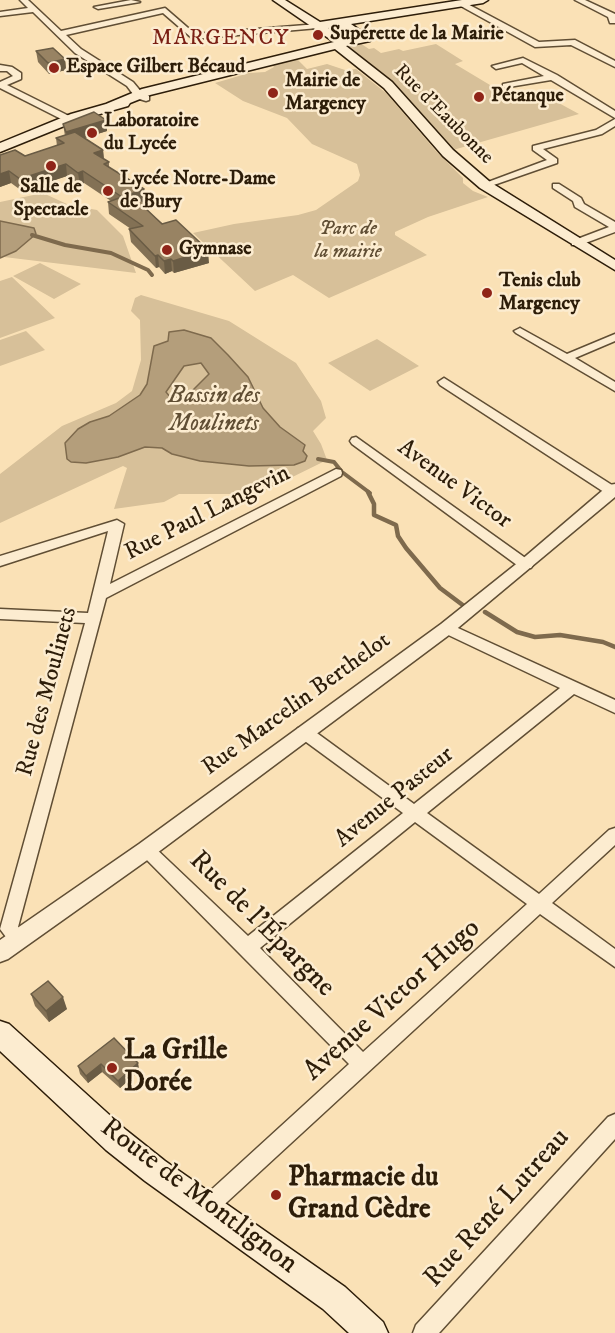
<!DOCTYPE html>
<html>
<head>
<meta charset="utf-8">
<style>
  body { margin:0 }
  canvas { display:block; background:#fae1b6 }
</style>
</head>
<body>
<canvas width="615" height="1333"></canvas>
<script>
const context = document.querySelector('canvas').getContext('2d');
context.lineJoin = 'round';
function fill(path, color) { context.fillStyle = color; context.fill(path, 'evenodd'); }
const shape = rows => new Path2D(rows.map(r => 'M' + r).join(''));
function trace(path, color, width, dash) { context.strokeStyle = color; context.lineWidth = width; context.lineCap = dash ? 'butt' : 'round'; context.setLineDash(dash || []); context.stroke(path); }
function write(font, color, halo, rows, align = 'center') {
  context.font = font + ' "IM FELL DW Pica",serif'; context.lineWidth = 5; context.setLineDash([]); context.textBaseline = 'middle'; context.strokeStyle = halo; context.fillStyle = color; for (const [text, x, y, turn = 0] of rows) {
    context.save(); context.translate(x, y); context.rotate((+turn || 0) * Math.PI / 180); context.textAlign = isNaN(turn) ? turn : align; if (halo) context.strokeText(text, 0, 0); context.fillText(text, 0, 0); context.restore();
  }
}
fill(shape([
  [360,43,369,49,374,48,381,53,399,49,403,51,436,44,463,61,455,64,515,100,544,95,579,114,453,150,396,85,348,48,351,45],
  [296,58,307,69,327,64,345,70,356,69,386,93,436,151,463,178,463,183,473,191,488,197,428,217,395,232,395,235,427,255,329,298,293,275,255,291,193,233,234,224,298,215,316,210,358,181,360,175,357,164,312,144,287,118,243,101,215,83,249,73,265,72,274,67,272,65],
  [43,193,69,205,97,210,123,236,136,273,4,257,16,251,34,228,0,221,0,202],
  [40,263,81,284,54,299,13,276],
  [12,277,55,318,0,338,0,281],
  [141,295,229,321,296,363,321,401,326,418,313,431,321,444,327,460,266,490,248,494,179,494,164,502,114,509,127,468,123,466,0,523,0,474,62,426,116,403,132,391,141,360,140,320,131,311,135,298],
  [26,331,45,350,0,366,0,340],
  [377,339,419,366,370,391,328,363]
]), '#d7c099');
const water = shape([
  [0,221,34,228,36,234,16,251,0,258,0,221],
  [184,330,211,338,228,355,248,377,263,408,280,427,305,445,303,451,307,456,305,461,294,465,249,466,200,461,172,454,162,448,145,447,118,457,86,463,71,462,67,459,65,443,78,429,90,422,109,416,140,395,147,384,154,346,168,341,169,332,184,330],
  [201,363,209,374,189,394,171,398,166,392,184,366,201,363]
]);
fill(water, '#b49e7b');
trace(water, '#7e6a4d', 1.5);
trace(shape([
  [32,235,65,245,111,253,148,270,152,275],
  [318,459,334,462,342,472,370,493]
]), '#7e6a4d', 4);
trace(shape([
  [368,492,374,504,374,515,396,525,398,536,406,548,440,588,464,606],
  [485,612,517,632,535,637,560,635,603,642,615,647]
]), '#7e6a4d', 4.5);
const minor = shape([
  [20,0,28,0,61,31,165,8,195,34,318,24,322,26,318,28,193,39,163,13,66,35,81,49,133,82,143,94,149,96,149,100,146,101,136,98,127,86,75,53,33,12,0,16,0,12,28,8,20,0],
  [131,0,140,2,98,9,94,7,131,0],
  [575,0,585,0,615,14,615,23,610,23,608,17,575,0],
  [462,1,539,42,575,40,615,61,615,67,571,45,535,47,459,5,458,3,462,1],
  [523,58,557,75,615,111,615,118,551,80,503,88,503,84,544,76,522,63,496,69,492,66,523,58],
  [0,65,12,67,21,73,21,79,7,85,77,120,77,124,71,124,0,88,0,82,13,76,7,71,0,71,0,65],
  [615,119,615,126,602,134,543,149,557,159,557,163,488,187,480,185,547,160,533,150,533,146,596,130,615,119],
  [553,184,559,184,581,198,584,204,615,222,615,232,580,245,572,245,572,241,609,227,575,207,573,201,553,188,553,184],
  [520,328,567,354,615,334,615,341,575,358,615,382,615,391,516,333,514,331,520,328],
  [444,378,615,487,615,494,607,494,440,385,438,382,444,378],
  [356,437,531,562,533,565,531,568,521,568,352,444,350,441,352,438,356,437],
  [336,469,341,470,342,473,341,476,106,598,18,927,27,939,24,945,18,947,12,945,0,929,85,623,0,619,0,609,88,613,108,531,0,566,0,556,117,520,124,524,110,584,336,469],
  [447,623,615,700,615,713,574,694,427,813,539,894,609,830,615,828,615,845,552,903,615,949,615,967,540,914,214,1214,207,1217,200,1214,197,1207,200,1200,349,1064,137,850,140,845,146,843,152,845,248,936,403,813,298,736,296,732,298,728,310,728,414,804,560,688,442,632,440,628,447,623],
  [415,822,527,904,363,1052,260,948,415,822],
  [615,1114,615,1139,439,1333,413,1333,416,1325,608,1117,615,1114]
]);
const tertiary = shape([
  [615,484,615,497,453,632,153,856,8,959,0,962,0,940,139,844,441,624,520,561,609,485,615,484]
]);
const secondary = shape([
  [273,0,285,0,320,22,462,0,488,0,483,3,351,24,372,39,370,41,346,46,392,82,453,150,490,182,615,260,615,270,480,188,443,156,384,88,335,49,150,95,130,103,128,106,79,120,0,152,0,143,71,114,106,104,142,89,334,42,273,0],
  [339,26,356,38,345,40,328,28,339,26],
  [0,1021,9,1024,126,1130,165,1161,345,1287,383,1322,388,1333,349,1333,323,1309,145,1181,106,1150,0,1051,0,1021]
]);
trace(minor, '#604e34', 3);
trace(tertiary, '#604e34', 3);
trace(secondary, '#2d1d09', 3);
fill(minor, '#fcecd0');
fill(tertiary, '#fcecd0');
fill(secondary, '#fcecd0');
fill(shape([
  [36,51,65,59,66,70,49,74,38,62],
  [106,120,107,131,85,138,103,150,104,159,109,162,109,167,144,189,145,201,144,202,148,211,209,263,174,273,172,271,165,274,159,267,156,268,131,242,129,229,131,229,109,214,108,202,111,201,84,183,80,185,67,176,22,191,11,183,0,187,0,155,25,156,57,146,56,138,65,136,63,124],
  [31,994,67,1009,49,1022,35,1006],
  [138,1063,139,1071,120,1088,102,1072,88,1083,80,1074,78,1066]
]), '#837155');
fill(shape([
  [65,59,66,70,49,74,48,63],
  [106,120,107,131,68,143,66,132],
  [103,150,104,162,94,153],
  [66,164,67,176,22,191,20,179],
  [9,171,11,183,0,187,0,174],
  [83,171,84,183,80,185,78,173],
  [144,189,145,201,133,206,131,194],
  [147,204,149,216,143,206],
  [208,250,209,263,174,273,173,261],
  [158,255,159,267,156,268,155,256],
  [171,259,172,271,165,274,164,261],
  [63,997,67,1009,49,1022,46,1011],
  [138,1063,139,1071,120,1088,118,1081],
  [101,1064,102,1072,88,1083,86,1076]
]), '#6a5c45');
const building = shape([
  [53,48,65,59,48,63,36,51,53,48],
  [94,112,106,120,66,132,63,124,94,112],
  [75,132,103,150,94,153,109,162,104,164,144,189,131,194,147,204,143,206,162,224,176,220,208,250,173,261,171,259,164,261,158,255,155,256,129,229,143,226,108,202,122,197,83,171,78,173,66,164,20,179,9,171,0,174,0,155,15,150,25,156,64,143,56,138,75,132],
  [48,981,63,997,46,1011,31,994,48,981],
  [114,1038,138,1063,118,1081,101,1064,86,1076,78,1066,114,1038]
]);
fill(building, '#988363');
trace(building, '#6a5c45', 1.5);
for (const [x, y, r, color] of [
  [318,35,6,"#8f2418"],
  [54,68,6,"#8f2418"],
  [273,93,6,"#8f2418"],
  [479,97,6,"#8f2418"],
  [92,133,6,"#8f2418"],
  [51,166,6,"#8f2418"],
  [108,191,6,"#8f2418"],
  [167,250,6,"#8f2418"],
  [487,293,6,"#8f2418"],
  [112,1068,6,"#8f2418"],
  [276,1195,6,"#8f2418"]
]) { const dot = new Path2D(); dot.arc(x, y, r, 0, 2 * Math.PI); context.fillStyle = color; context.fill(dot); trace(dot, '#fcecd0', 2); }
write('bold 20px', '#2d1d09', '#fcecd0', [
  ["Supérette de la Mairie",330,35],
  ["Espace Gilbert Bécaud",66,68],
  ["Mairie de",285,82],
  ["Margency",285,105],
  ["Pétanque",491,97],
  ["Laboratoire",104,122],
  ["du Lycée",104,145],
  ["Lycée Notre-Dame",120,180],
  ["de Bury",120,203],
  ["Salle de",51,188,"center"],
  ["Spectacle",51,211,"center"],
  ["Gymnase",179,250],
  ["Tenis club",499,282],
  ["Margency",499,305]
], 'left');
write('20px', '#2d1d09', '#fcecd0', [
  ["Rue d'Eaubonne",443,115,45]
]);
write('italic 20px', '#604e34', '#fcecd0', [
  ["Parc de",348,230],
  ["la mairie",348,253]
]);
context.letterSpacing = '1.5px';
write('22px', '#7a1f14', '#fcecd0', [
  ["MARGENCY",221,39]
]);
context.letterSpacing = '0px';
write('italic 24px', '#604e34', '#fcecd0', [
  ["Bassin des",214,397],
  ["Moulinets",214,425]
]);
write('24px', '#2d1d09', '#fcecd0', [
  ["Avenue Victor",454,485,36],
  ["Rue Paul Langevin",208,514,-27],
  ["Rue des Moulinets",48,692,-75],
  ["Rue Marcelin Berthelot",297,705,-36],
  ["Avenue Pasteur",395,798,-39]
]);
write('28px', '#2d1d09', '#fcecd0', [
  ["Rue de l'Épargne",261,925,45],
  ["Avenue Victor Hugo",393,1001,-42],
  ["Route de Montlignon",198,1197,37],
  ["Rue René Lutreau",498,1209,-48]
]);
write('bold 28px', '#2d1d09', '#fcecd0', [
  ["La Grille",124,1052],
  ["Dorée",124,1084],
  ["Pharmacie du",288,1179],
  ["Grand Cèdre",288,1211]
], 'left');
</script>
</body>
</html>
